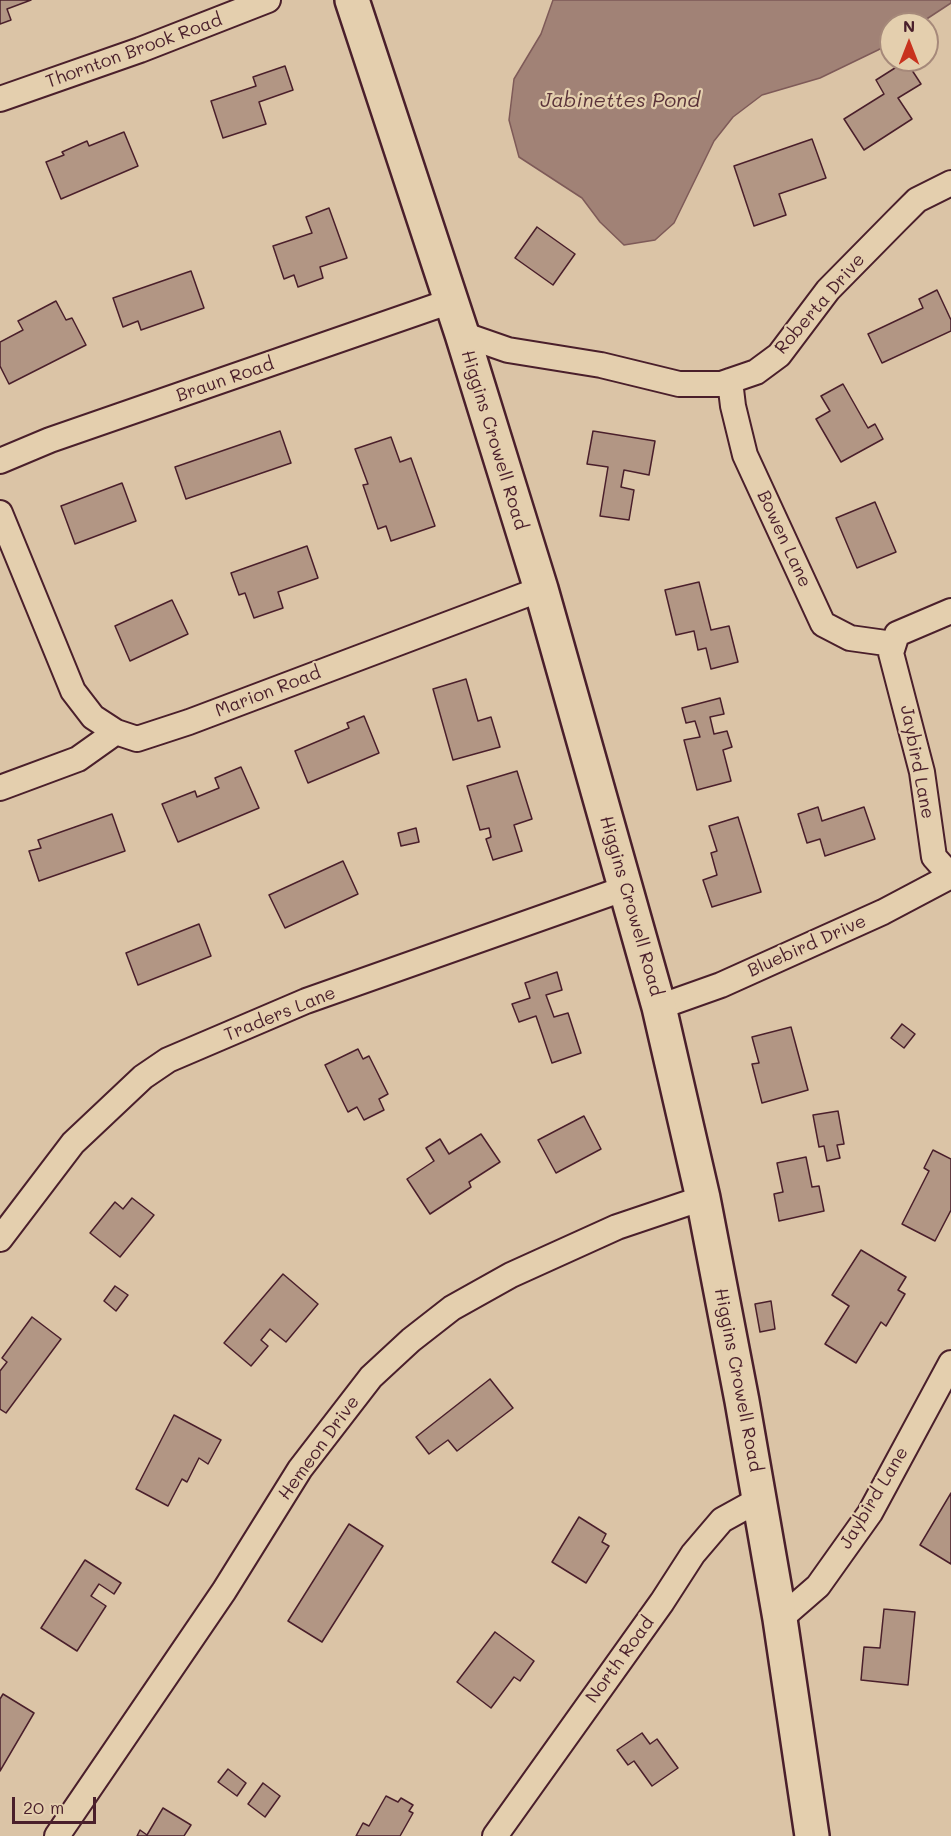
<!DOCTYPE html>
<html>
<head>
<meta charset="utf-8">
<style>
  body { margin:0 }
  #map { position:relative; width:951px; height:1836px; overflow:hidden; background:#dbc4a6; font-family:Mali,sans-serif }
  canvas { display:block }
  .north { position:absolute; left:879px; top:12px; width:60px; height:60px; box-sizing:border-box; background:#e4cfae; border:2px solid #a6897a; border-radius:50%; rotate:0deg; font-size:16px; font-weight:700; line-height:24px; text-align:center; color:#4a1f2b }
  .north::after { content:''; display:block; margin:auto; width:21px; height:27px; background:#c8321e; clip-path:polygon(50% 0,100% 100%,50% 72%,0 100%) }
  .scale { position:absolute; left:12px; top:1797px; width:84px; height:27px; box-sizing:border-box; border:3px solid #4a1f2b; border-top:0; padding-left:8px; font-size:18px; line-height:21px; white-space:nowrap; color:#4a1f2b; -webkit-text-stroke:4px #e4cfae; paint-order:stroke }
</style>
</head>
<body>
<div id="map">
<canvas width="951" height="1836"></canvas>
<div class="north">N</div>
<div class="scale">20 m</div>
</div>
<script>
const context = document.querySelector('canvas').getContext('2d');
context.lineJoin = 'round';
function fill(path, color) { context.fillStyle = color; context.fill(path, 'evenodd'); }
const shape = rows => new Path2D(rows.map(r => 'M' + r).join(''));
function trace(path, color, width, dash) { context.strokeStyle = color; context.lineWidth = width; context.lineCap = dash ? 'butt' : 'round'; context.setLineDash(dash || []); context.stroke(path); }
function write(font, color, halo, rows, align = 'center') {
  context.font = font + ' Mali,sans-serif'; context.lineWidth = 4.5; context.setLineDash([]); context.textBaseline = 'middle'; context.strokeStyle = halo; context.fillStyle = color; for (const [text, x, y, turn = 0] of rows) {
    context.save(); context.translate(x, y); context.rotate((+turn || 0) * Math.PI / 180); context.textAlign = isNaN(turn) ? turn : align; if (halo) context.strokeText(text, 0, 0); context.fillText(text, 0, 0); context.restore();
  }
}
const water = shape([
  [553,0,951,0,951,3,919,24,891,24,891,42,878,50,820,78,762,95,733,117,714,141,674,223,655,240,624,245,600,222,582,198,519,157,509,120,514,79,541,34,553,0]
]);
fill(water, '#a18276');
trace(water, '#7e5a58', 1.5);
const building = shape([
  [0,0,31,0,7,9,11,20,0,24,0,0],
  [906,61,921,84,898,98,912,119,864,150,844,119,884,94,876,80,906,61],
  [285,66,293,90,259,102,266,124,223,138,211,101,256,86,253,77,285,66],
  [124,132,138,166,61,199,46,162,64,155,62,152,87,141,89,146,124,132],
  [812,139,826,178,779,194,786,215,754,226,734,166,812,139],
  [329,208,347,258,320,267,323,278,298,287,294,275,284,279,273,246,312,233,306,217,329,208],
  [537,227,575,254,553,285,515,258,537,227],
  [191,271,204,308,141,330,138,321,123,327,113,298,191,271],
  [937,290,951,320,951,331,882,363,868,334,923,308,919,299,937,290],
  [56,301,66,320,72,318,86,345,9,384,0,366,0,342,23,330,18,321,56,301],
  [843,384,868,428,875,424,883,439,841,462,816,419,830,411,821,396,843,384],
  [280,431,291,463,186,499,175,467,280,431],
  [593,431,655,441,649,475,624,470,621,487,634,490,629,520,600,516,608,467,587,464,593,431],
  [391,437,400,462,411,458,435,526,391,541,386,526,378,529,363,485,368,484,355,449,391,437],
  [122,483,136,521,75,544,61,506,122,483],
  [875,502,896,552,857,568,836,518,875,502],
  [307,546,318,578,278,592,283,608,254,618,245,593,239,595,231,573,307,546],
  [699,582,711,630,729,626,738,662,711,669,706,648,698,650,694,631,676,635,665,590,699,582],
  [172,600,188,634,130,661,115,626,172,600],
  [466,679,478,721,491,717,500,747,453,760,433,689,466,679],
  [720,698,724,714,710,717,714,734,727,731,732,747,723,750,731,781,697,790,684,740,700,737,695,721,686,723,682,708,720,698],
  [364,716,379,753,308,783,295,751,349,728,347,723,364,716],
  [241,767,259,808,178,842,162,804,195,791,197,797,219,788,215,778,241,767],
  [517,771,532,819,514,825,522,851,493,860,486,839,491,837,489,828,480,830,467,786,517,771],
  [818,807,822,821,864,807,875,839,825,856,820,839,807,843,798,814,818,807],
  [112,814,125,851,39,881,29,851,41,848,38,840,112,814],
  [738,817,761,892,712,907,703,880,717,875,711,853,717,851,709,826,738,817],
  [416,828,419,842,401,846,398,833,416,828],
  [343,861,358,894,285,928,269,895,343,861],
  [199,924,211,956,138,985,126,953,199,924],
  [557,972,562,990,546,995,554,1017,568,1013,581,1053,552,1063,536,1016,519,1022,512,1004,530,998,525,983,557,972],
  [902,1024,915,1034,904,1048,891,1038,902,1024],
  [791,1027,808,1090,762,1103,752,1064,759,1063,752,1037,791,1027],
  [358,1049,363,1059,369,1056,388,1094,379,1099,384,1110,364,1120,357,1107,348,1112,325,1065,358,1049],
  [838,1111,844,1144,837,1145,840,1158,827,1161,824,1146,819,1147,813,1115,838,1111],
  [584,1116,601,1149,556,1173,538,1140,584,1116],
  [481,1134,500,1162,469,1182,471,1187,430,1214,407,1179,434,1161,426,1148,440,1139,449,1154,481,1134],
  [933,1150,951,1159,951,1210,935,1241,902,1224,929,1171,924,1168,933,1150],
  [806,1157,812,1187,819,1186,824,1211,779,1221,774,1194,783,1192,777,1163,806,1157],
  [132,1198,154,1215,120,1257,90,1233,115,1202,123,1209,132,1198],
  [861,1250,906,1277,898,1290,905,1294,886,1326,881,1322,856,1363,825,1344,849,1306,832,1295,861,1250],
  [283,1274,318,1304,286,1342,270,1329,261,1340,268,1346,251,1366,224,1343,283,1274],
  [115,1286,128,1295,116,1311,104,1301,115,1286],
  [771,1301,775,1329,760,1332,755,1304,771,1301],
  [32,1317,61,1339,6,1413,0,1409,0,1371,7,1362,2,1358,32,1317],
  [490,1379,513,1408,457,1451,448,1440,429,1454,416,1437,490,1379],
  [174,1415,221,1440,208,1464,199,1458,187,1482,182,1479,168,1506,136,1489,174,1415],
  [951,1493,951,1564,920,1545,951,1493],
  [579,1517,606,1534,602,1542,609,1546,586,1583,552,1562,579,1517],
  [349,1524,383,1546,322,1642,288,1621,349,1524],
  [85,1560,121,1583,114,1594,99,1584,91,1596,106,1606,77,1651,41,1628,85,1560],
  [884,1609,915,1612,908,1685,861,1680,864,1647,880,1648,884,1609],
  [495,1632,534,1661,520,1681,514,1677,491,1708,457,1682,495,1632],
  [3,1694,34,1713,0,1771,0,1699,3,1694],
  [642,1733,650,1744,657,1739,678,1768,652,1786,634,1761,628,1765,617,1750,642,1733],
  [228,1769,246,1783,237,1796,218,1782,228,1769],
  [263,1783,280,1796,265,1817,248,1804,263,1783],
  [386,1796,398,1802,401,1798,413,1805,409,1811,413,1813,400,1836,356,1836,363,1823,369,1826,386,1796],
  [163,1808,191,1825,184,1836,137,1836,140,1830,147,1835,163,1808]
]);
fill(building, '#b29684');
trace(building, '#4a1f2b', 1.5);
const street = shape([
  [0,99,140,50,268,0],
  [462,334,508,350,601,365,679,384,721,384,756,372,779,355,828,290,896,221,917,200,951,183],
  [730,381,733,406,745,455,823,624,850,638,893,644],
  [0,461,50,440,451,301],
  [0,513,73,691,93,717,116,732],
  [951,611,897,634,891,653,922,772,934,857,951,876],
  [0,788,78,759,116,732,137,739,189,722,541,589],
  [659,1007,721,985,883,912,951,876],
  [0,1239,73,1143,143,1077,168,1060,306,1001,626,888],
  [780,1619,818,1586,870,1513,951,1363],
  [57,1836,224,1591,300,1469,371,1377,411,1340,452,1308,511,1275,617,1227,703,1198],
  [495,1836,662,1602,693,1554,722,1520,760,1499]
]);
const secondary = shape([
  [352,0,462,334,541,589,659,1007,703,1198,742,1401,780,1619,812,1836]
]);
trace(street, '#4a1f2b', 28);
trace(secondary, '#4a1f2b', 38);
trace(street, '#e4cfae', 24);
trace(secondary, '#e4cfae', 33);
write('18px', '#4a1f2b', '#e4cfae', [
  ["Thornton Brook Road",134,51,-20],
  ["Roberta Drive",820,304,-49],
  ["Braun Road",225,380,-19],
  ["Higgins Crowell Road",494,440,73],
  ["Bowen Lane",784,539,65],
  ["Marion Road",268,692,-21],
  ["Jaybird Lane",917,762,79],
  ["Higgins Crowell Road",631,906,74],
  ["Bluebird Drive",807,946,-24],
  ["Traders Lane",280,1014,-22],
  ["Higgins Crowell Road",738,1380,79],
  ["Hemeon Drive",319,1448,-54],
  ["Jaybird Lane",874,1498,-59],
  ["North Road",620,1660,-54]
]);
write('italic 20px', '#5b333a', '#e4cfae', [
  ["Jabinettes Pond",620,101]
]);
</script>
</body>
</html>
